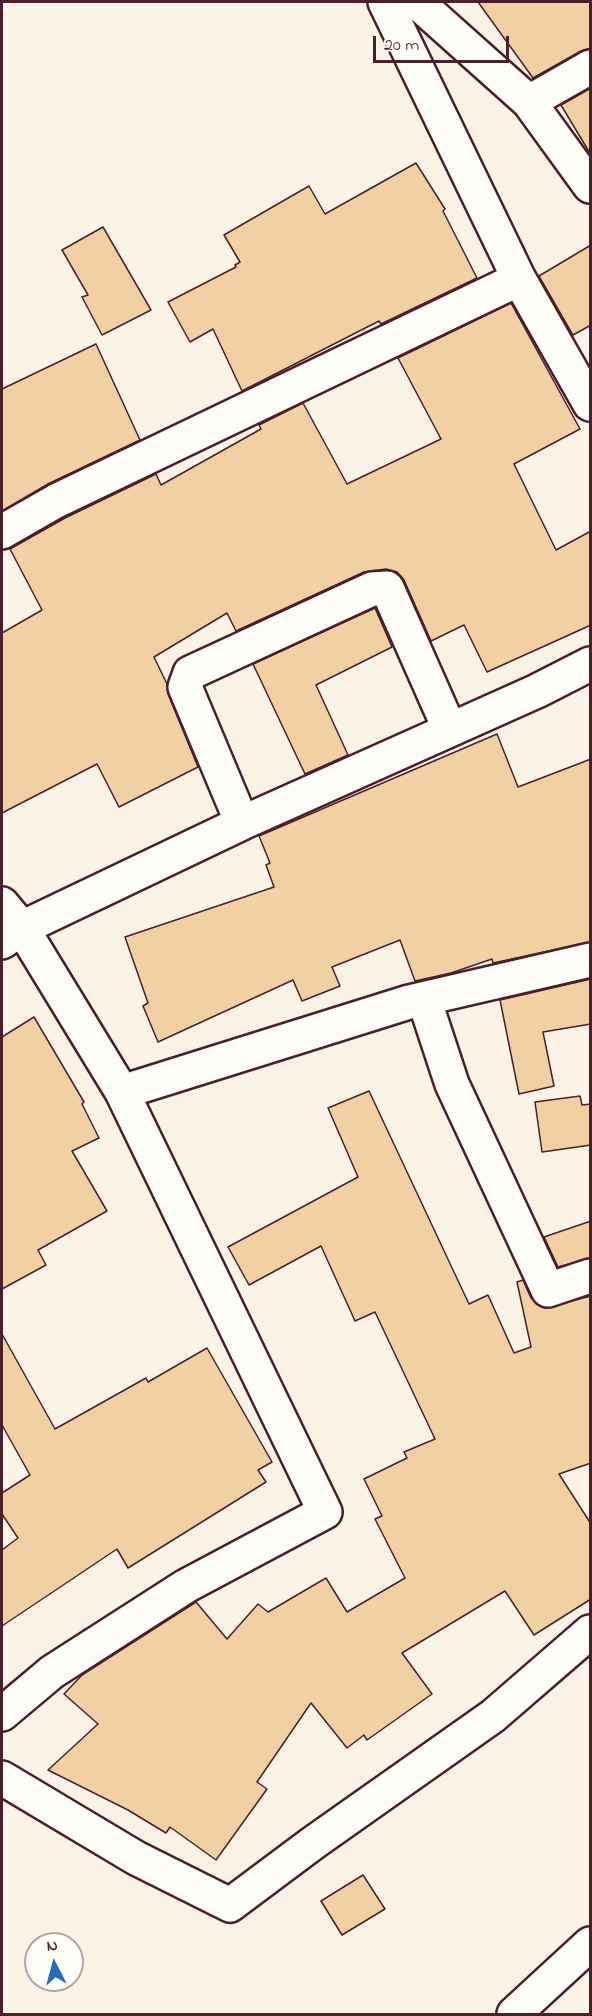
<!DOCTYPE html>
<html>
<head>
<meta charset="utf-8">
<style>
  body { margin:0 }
  #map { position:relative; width:592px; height:2016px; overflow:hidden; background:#fbf3e6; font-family:"Indie Flower",sans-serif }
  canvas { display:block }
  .frame { position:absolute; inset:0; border:3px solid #4a1f2b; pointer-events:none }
  .north { position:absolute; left:24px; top:1932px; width:60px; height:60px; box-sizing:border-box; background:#fdfcf7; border:2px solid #b5a4a5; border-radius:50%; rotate:354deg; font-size:16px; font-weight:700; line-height:24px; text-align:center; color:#4a1f2b }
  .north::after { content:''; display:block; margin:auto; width:21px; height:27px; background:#1f6fb2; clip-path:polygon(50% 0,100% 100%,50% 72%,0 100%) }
  .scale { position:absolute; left:373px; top:36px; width:136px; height:27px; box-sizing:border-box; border:3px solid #4a1f2b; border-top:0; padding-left:8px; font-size:18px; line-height:21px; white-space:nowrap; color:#4a1f2b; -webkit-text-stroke:4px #fdfcf7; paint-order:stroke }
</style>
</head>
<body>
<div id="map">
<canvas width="592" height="2016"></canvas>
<div class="frame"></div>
<div class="north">N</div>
<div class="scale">20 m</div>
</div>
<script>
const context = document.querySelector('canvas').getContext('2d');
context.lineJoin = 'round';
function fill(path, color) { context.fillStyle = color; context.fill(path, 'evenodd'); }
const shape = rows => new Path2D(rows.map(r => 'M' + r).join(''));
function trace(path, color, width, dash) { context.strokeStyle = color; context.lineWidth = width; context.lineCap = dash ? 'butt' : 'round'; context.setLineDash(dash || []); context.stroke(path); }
const building = shape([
  [478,2,591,2,591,48,581,51,533,78,478,2],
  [591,88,591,155,561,105,591,88],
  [416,163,445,209,443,211,477,278,381,324,379,321,242,391,213,329,190,342,168,302,236,267,235,265,240,262,224,235,309,186,325,214,416,163],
  [103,227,151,310,102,335,82,297,88,295,62,250,103,227],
  [591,245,591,325,573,335,539,276,591,245],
  [511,303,580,429,514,464,556,550,591,531,591,625,487,672,464,625,431,641,404,580,397,572,386,569,364,572,236,631,227,613,154,657,167,684,168,694,198,767,119,807,97,764,2,813,2,633,42,610,10,549,65,518,156,474,161,485,261,429,259,425,303,403,347,484,441,439,398,358,511,303],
  [96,344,140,440,48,484,2,511,2,389,96,344],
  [375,608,392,647,316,685,348,755,305,774,253,664,375,608],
  [497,734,518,787,591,759,591,942,493,963,492,959,451,973,415,981,400,940,332,967,340,986,302,1001,293,980,158,1042,143,1006,148,1003,125,937,274,887,266,865,270,863,259,836,497,734],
  [591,979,591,1024,543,1032,554,1086,519,1094,500,1000,591,979],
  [34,1017,84,1102,82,1104,99,1138,72,1151,107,1211,38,1250,46,1265,2,1289,2,1037,34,1017],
  [369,1091,469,1304,488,1295,514,1353,531,1347,517,1282,523,1280,531,1298,544,1308,591,1296,591,1463,559,1474,591,1524,591,1599,534,1635,505,1591,402,1653,432,1694,367,1740,364,1735,347,1748,311,1703,257,1782,267,1789,216,1860,170,1827,166,1833,128,1810,48,1770,98,1724,64,1694,82,1675,196,1602,227,1639,258,1604,268,1612,326,1578,347,1612,405,1578,375,1519,382,1516,364,1479,407,1458,404,1452,435,1439,375,1312,355,1321,321,1246,249,1285,228,1247,358,1177,328,1108,369,1091],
  [580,1096,582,1105,591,1104,591,1145,542,1152,535,1102,580,1096],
  [591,1221,591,1258,558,1267,544,1237,591,1221],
  [2,1334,55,1429,146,1378,148,1382,207,1348,272,1462,258,1470,266,1482,128,1568,117,1549,2,1626,2,1550,18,1538,2,1514,2,1493,30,1475,2,1425,2,1334],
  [363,1875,385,1909,342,1935,321,1901,363,1875]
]);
fill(building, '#f1d1a3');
trace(building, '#4a1f2b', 1.5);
const minor = shape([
  [385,2,519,279,590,404],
  [417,2,529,102,590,186],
  [529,102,590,67],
  [2,532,56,501,519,279],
  [242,823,185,687,190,673,372,589,387,588,450,730],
  [2,904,22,928,122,1092,325,1512,186,1586,52,1672,2,1714],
  [2,942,22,928,242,823,537,691,590,664],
  [424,999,452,1084,548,1290,590,1276],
  [122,1092,409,1002,590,960],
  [2,1778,136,1858,230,1905,313,1843,493,1716,590,1632],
  [514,2014,590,1944]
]);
trace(minor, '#4a1f2b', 38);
trace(minor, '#fdfcf7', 33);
</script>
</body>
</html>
